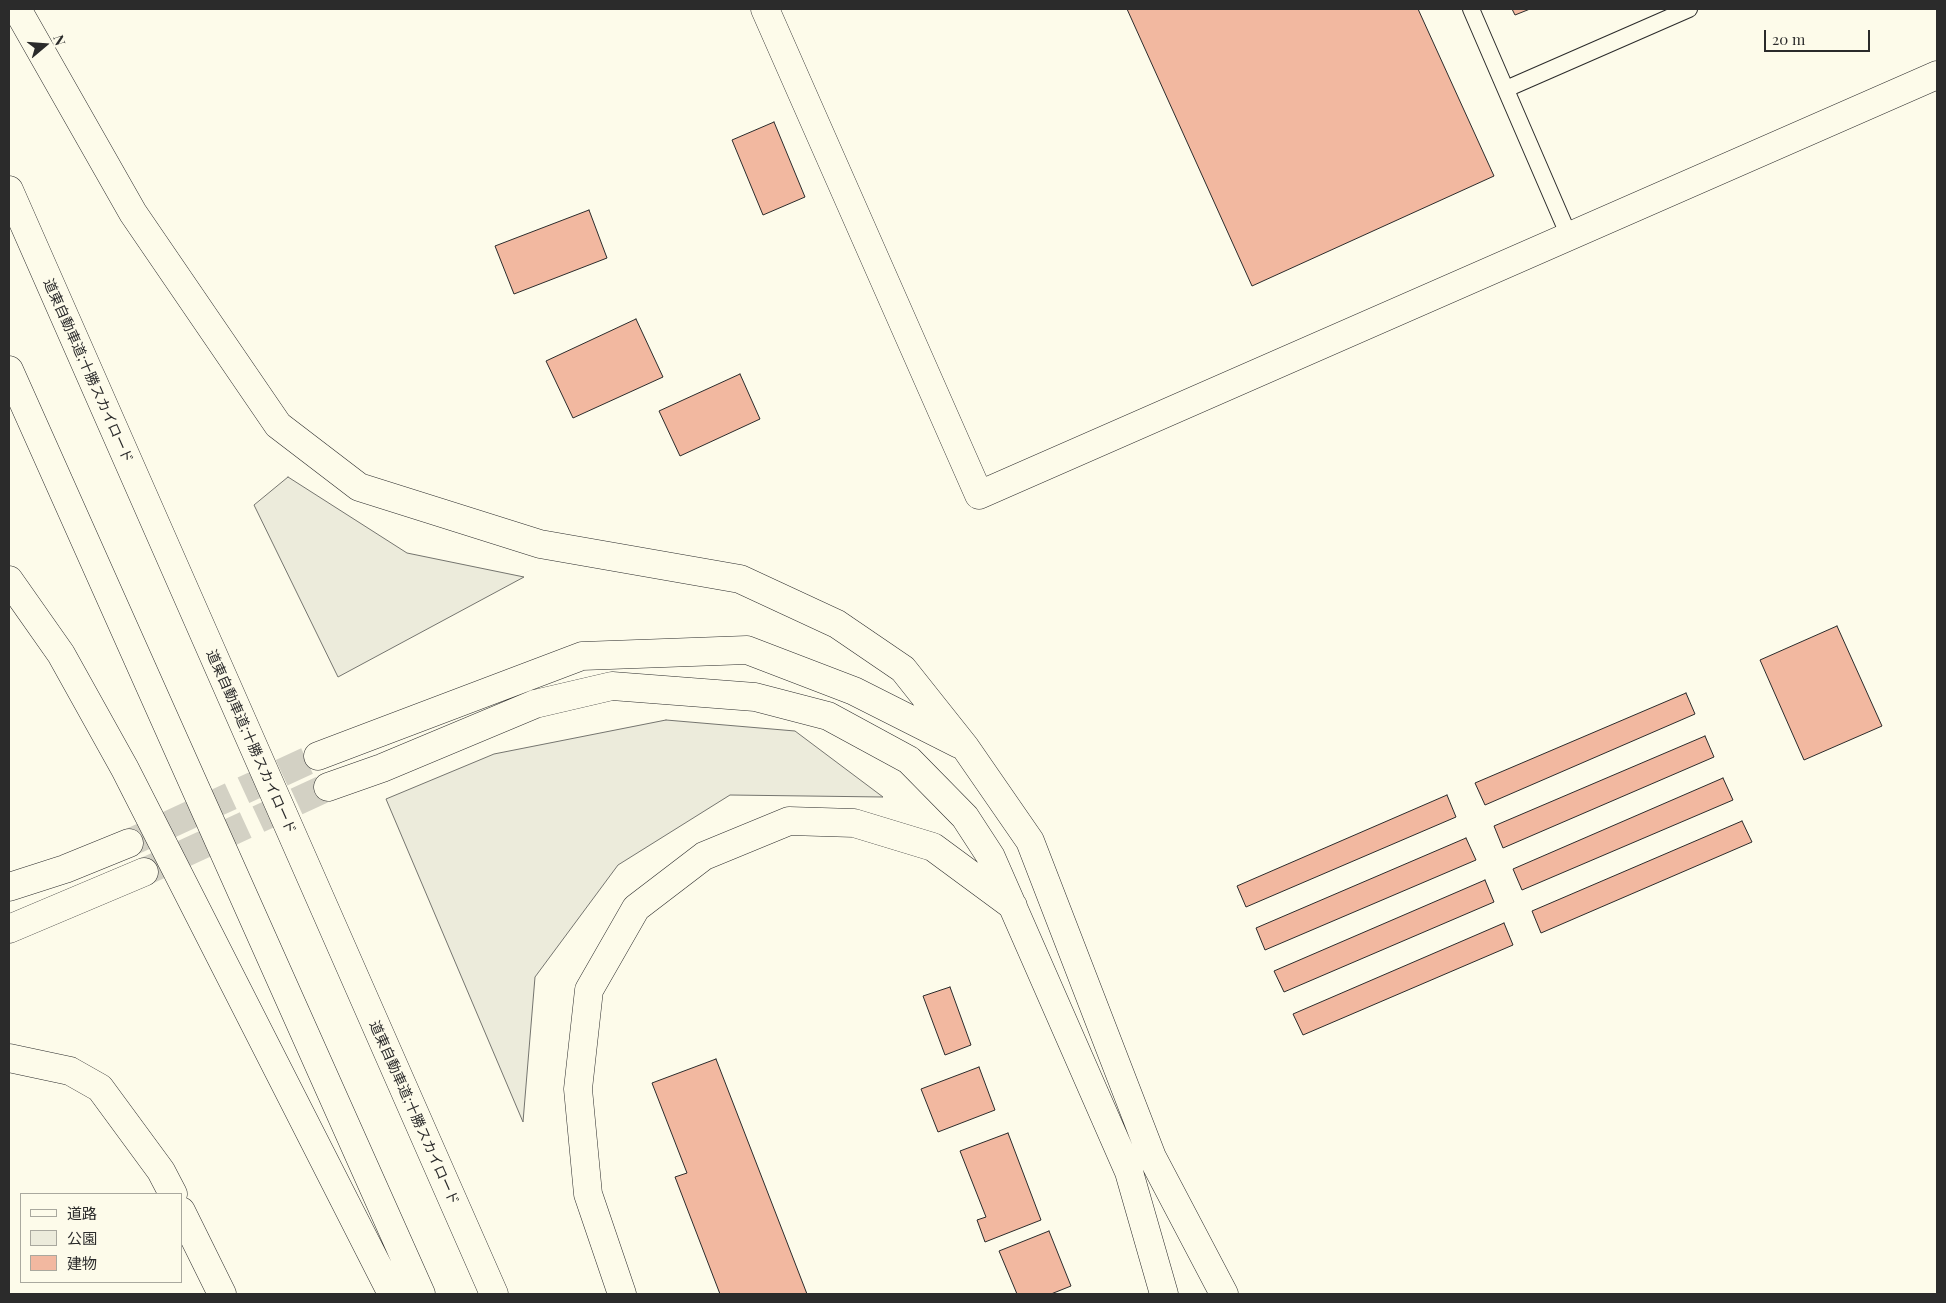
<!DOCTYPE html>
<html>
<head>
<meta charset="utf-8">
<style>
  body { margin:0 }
  #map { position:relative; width:1946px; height:1303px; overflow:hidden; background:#fdfbea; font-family:"Playfair Display","Noto Sans JP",serif }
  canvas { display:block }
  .frame { position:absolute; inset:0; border:10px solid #2b2b2b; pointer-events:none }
  .legend { position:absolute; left:20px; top:1193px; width:162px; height:90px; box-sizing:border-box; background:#fdfbea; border:1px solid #a9a89e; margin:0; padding:6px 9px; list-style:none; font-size:15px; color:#2b2b2b }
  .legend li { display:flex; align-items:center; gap:10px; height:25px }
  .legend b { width:25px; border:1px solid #a9a89e }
  .north { position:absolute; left:20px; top:20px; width:50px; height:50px; -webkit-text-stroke:4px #fdfbea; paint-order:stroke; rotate:72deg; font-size:14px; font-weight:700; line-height:20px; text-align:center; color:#2b2b2b }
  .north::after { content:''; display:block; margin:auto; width:18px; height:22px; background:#2b2b2b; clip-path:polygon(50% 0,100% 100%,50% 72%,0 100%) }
  .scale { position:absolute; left:1764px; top:30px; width:106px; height:22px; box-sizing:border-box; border:2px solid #2b2b2b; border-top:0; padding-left:6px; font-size:15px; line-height:18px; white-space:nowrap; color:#2b2b2b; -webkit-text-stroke:4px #fdfbea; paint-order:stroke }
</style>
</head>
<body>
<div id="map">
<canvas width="1946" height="1303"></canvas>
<div class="frame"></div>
<ul class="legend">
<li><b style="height:6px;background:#fdfbea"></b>道路</li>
<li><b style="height:14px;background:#ecebdb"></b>公園</li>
<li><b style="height:14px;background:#f2b8a0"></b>建物</li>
</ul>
<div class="north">N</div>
<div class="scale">20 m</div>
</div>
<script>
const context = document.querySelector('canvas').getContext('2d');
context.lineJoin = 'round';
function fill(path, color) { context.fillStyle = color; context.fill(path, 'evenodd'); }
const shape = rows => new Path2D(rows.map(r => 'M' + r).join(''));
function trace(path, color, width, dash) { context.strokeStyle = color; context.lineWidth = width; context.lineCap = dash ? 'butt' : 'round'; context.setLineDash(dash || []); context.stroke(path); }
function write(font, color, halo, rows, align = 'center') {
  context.font = font + ' "Playfair Display","Noto Sans JP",serif'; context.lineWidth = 4; context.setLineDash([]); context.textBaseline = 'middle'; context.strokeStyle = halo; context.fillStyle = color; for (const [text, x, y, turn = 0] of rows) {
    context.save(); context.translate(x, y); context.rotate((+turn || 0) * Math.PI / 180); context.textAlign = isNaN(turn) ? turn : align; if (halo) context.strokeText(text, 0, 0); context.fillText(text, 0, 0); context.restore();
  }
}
const green = shape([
  [288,477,407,553,524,577,338,677,254,505,288,477],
  [666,720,795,731,883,797,730,795,618,865,535,977,523,1122,386,799,494,754,666,720]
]);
fill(green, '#ecebdb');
trace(green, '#74746e', 1);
const building = shape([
  [1127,9,1418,9,1494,176,1252,286,1127,9],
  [1512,9,1530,9,1515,15,1512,9],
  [774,122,805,197,763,215,732,140,774,122],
  [589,210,607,258,514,294,495,246,589,210],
  [636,319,663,377,573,418,546,361,636,319],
  [740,374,760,419,680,456,659,411,740,374],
  [1837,626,1882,726,1804,760,1760,660,1837,626],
  [1686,693,1695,714,1485,805,1475,783,1686,693],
  [1705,736,1714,757,1503,848,1494,826,1705,736],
  [1723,778,1733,800,1522,890,1513,869,1723,778],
  [1447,795,1456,817,1246,907,1237,886,1447,795],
  [1742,821,1752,842,1541,933,1532,911,1742,821],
  [1466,838,1476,860,1265,950,1256,928,1466,838],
  [1485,880,1494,902,1284,992,1274,971,1485,880],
  [1504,923,1513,945,1303,1035,1293,1014,1504,923],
  [950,987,971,1045,945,1055,923,996,950,987],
  [716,1059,807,1294,720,1294,675,1177,687,1173,652,1083,716,1059],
  [979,1067,995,1110,938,1132,921,1089,979,1067],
  [1008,1133,1041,1220,985,1242,977,1220,986,1217,960,1151,1008,1133],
  [1049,1231,1071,1286,1051,1294,1017,1294,999,1251,1049,1231]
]);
fill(building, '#f2b8a0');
trace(building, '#2b2b2b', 1);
trace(shape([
  [129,843,318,756],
  [144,872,328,787]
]), '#d3d1c4', 28, [28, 14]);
const service = shape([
  [1471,9,1569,236],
  [1506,89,1689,9]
]);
const tertiary = shape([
  [765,9,979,495,1937,75],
  [9,1058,70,1071,100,1088,161,1171,173,1194],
  [181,1211,222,1294]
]);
const motorway = shape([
  [17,9,133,213,278,425,359,487,540,544,740,579,837,624,903,669,965,747,1030,841,1152,1157,1224,1294],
  [9,190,494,1294],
  [9,370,421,1294],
  [9,580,61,654,125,769,392,1294],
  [318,756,582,656,747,650,854,691,959,744],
  [328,787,382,768,535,704,612,686,755,697,828,716,909,760,965,817,991,857,1129,1172,1164,1294],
  [9,887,65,869,129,843],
  [9,929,144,872],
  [622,1294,588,1194,578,1089,589,990,636,908,704,856,789,821,854,823,933,847,1013,906]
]);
trace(service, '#2b2b2b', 18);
trace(tertiary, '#2b2b2b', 29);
trace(motorway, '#2b2b2b', 29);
trace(service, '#fdfbea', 16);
trace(tertiary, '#fdfbea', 28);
trace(motorway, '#fdfbea', 28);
write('14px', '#2b2b2b', '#fdfbea', [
  ["道東自動車道;十勝スカイロード",88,371,66],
  ["道東自動車道;十勝スカイロード",251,742,66],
  ["道東自動車道;十勝スカイロード",414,1113,66]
]);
</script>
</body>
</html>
